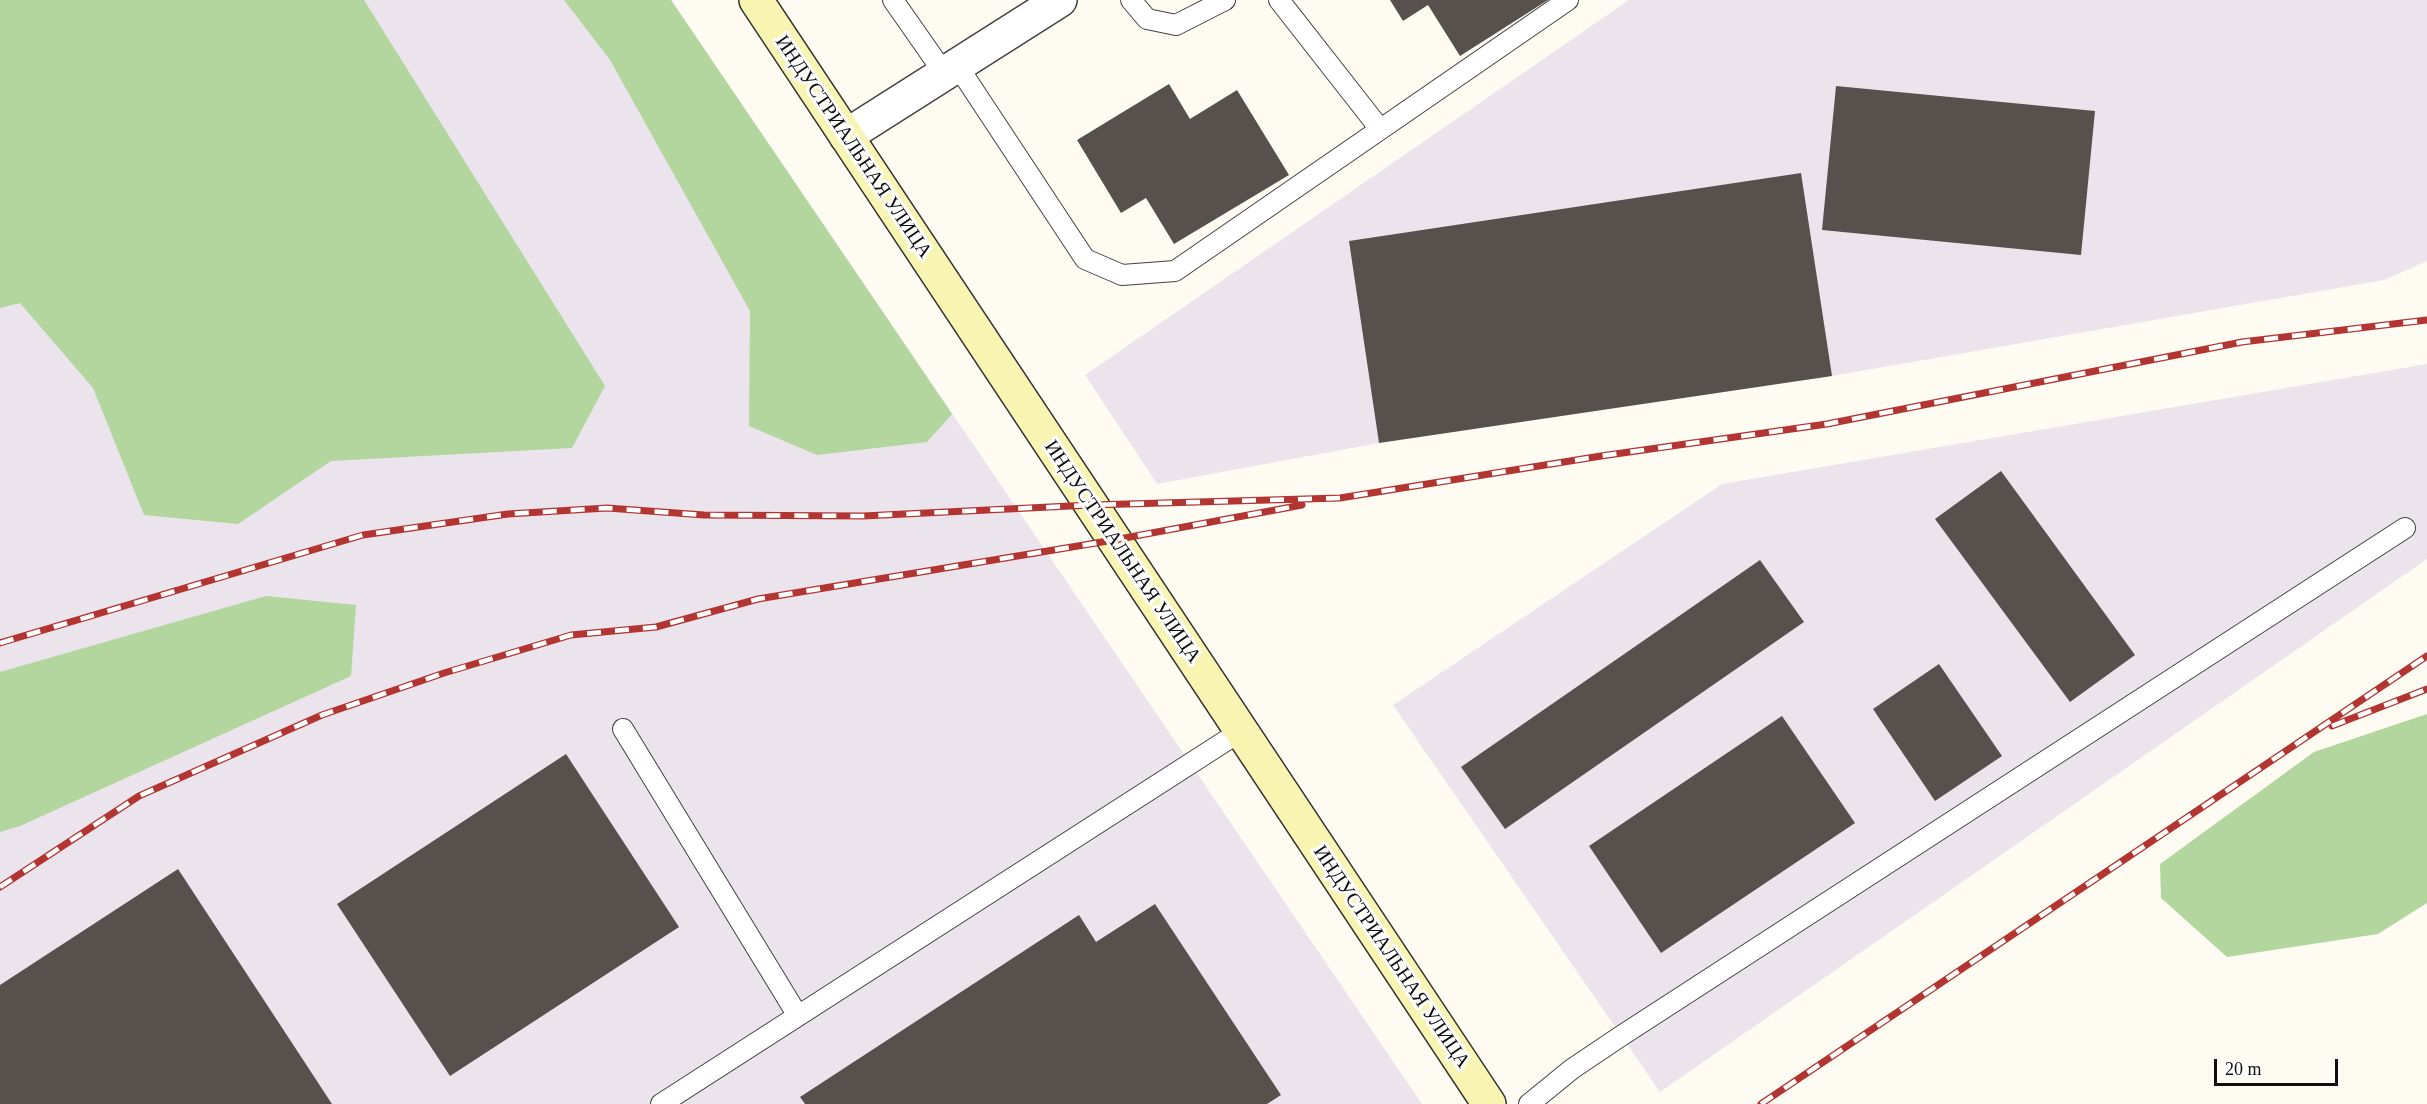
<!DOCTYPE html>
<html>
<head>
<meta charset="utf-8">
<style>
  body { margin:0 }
  #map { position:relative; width:2427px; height:1104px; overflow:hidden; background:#fefcf2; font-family:Georgia,serif }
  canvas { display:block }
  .scale { position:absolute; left:2214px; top:1059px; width:124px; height:27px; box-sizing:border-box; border:3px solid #0f0f0f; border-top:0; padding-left:8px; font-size:18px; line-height:21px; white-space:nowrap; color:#0f0f0f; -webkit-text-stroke:4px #fff; paint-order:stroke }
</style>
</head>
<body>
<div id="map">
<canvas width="2427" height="1104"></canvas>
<div class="scale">20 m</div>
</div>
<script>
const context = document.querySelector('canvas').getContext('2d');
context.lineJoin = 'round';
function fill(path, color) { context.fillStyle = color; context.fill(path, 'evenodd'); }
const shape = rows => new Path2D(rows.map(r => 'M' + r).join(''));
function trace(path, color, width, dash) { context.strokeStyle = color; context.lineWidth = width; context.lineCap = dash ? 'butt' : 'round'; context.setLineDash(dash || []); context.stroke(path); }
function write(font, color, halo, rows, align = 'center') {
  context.font = font + ' Georgia,serif'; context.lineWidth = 6; context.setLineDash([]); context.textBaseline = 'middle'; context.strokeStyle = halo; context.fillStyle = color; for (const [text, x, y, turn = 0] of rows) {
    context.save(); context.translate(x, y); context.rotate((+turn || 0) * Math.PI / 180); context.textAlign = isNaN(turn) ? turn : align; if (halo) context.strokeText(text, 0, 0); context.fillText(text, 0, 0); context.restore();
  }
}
fill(shape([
  [0,0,671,0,1422,1104,0,1104],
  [1629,0,2427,0,2427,261,2384,280,1832,376,1379,443,1157,484,1085,375],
  [2427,364,2427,559,1660,1092,1393,705,1722,484]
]), '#ece4ec');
fill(shape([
  [0,0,364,0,605,386,572,448,331,461,238,524,144,515,93,388,20,303,0,308],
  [564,0,671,0,952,414,927,442,817,455,749,426,750,311,610,60],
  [266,596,356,605,351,676,20,826,0,832,0,672],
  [2427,714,2427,903,2378,934,2227,957,2161,898,2160,864,2314,752]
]), '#b3d59e');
fill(shape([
  [1390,0,1548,0,1460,56,1428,5,1403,21],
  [1169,84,1190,119,1237,90,1289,175,1174,244,1146,198,1121,213,1077,140],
  [1836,86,2095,111,2081,255,1822,230],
  [1801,173,1832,376,1379,443,1349,241],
  [2001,471,2135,655,2070,702,1935,519],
  [1760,560,1804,622,1505,829,1461,767],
  [1939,664,2002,756,1935,801,1873,709],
  [1782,716,1855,823,1661,953,1589,846],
  [566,754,679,927,450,1076,337,904],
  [178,869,332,1104,0,1104,0,985],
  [1155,904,1281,1095,1267,1104,805,1104,800,1097,1079,915,1096,942]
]), '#56514c');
const lane = shape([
  [893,0,944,73],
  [1131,0,1147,19,1176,25,1225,0],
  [1279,0,1380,129],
  [957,65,1085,259,1122,275,1175,271,1568,0],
  [623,729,798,1016],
  [661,1104,1241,731],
  [1529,1104,1572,1069,1621,1036,2405,528]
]);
const street = shape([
  [846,136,1060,0]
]);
const secondary = shape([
  [756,0,1489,1104]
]);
trace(lane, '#424242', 22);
trace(street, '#424242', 36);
trace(secondary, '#313131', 36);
trace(lane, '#fff', 20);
trace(street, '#fff', 33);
trace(secondary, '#f8f5b2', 33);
const rail = shape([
  [0,643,363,535,508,514,607,508,704,515,863,516,1091,505,1340,498,1601,456,1827,424,2242,342,2427,320],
  [2332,726,2427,689],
  [0,887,139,796,322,715,444,673,571,635,656,627,758,599,1114,540,1302,505],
  [1761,1104,2427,656]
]);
trace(rail, '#b33532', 7);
trace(rail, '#fff', 4.5, [14]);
write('20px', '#0f0f0f', '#fff', [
  ["ИНДУСТРИАЛЬНАЯ УЛИЦА",853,147,56],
  ["ИНДУСТРИАЛЬНАЯ УЛИЦА",1122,552,56],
  ["ИНДУСТРИАЛЬНАЯ УЛИЦА",1391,957,56]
]);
</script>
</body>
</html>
